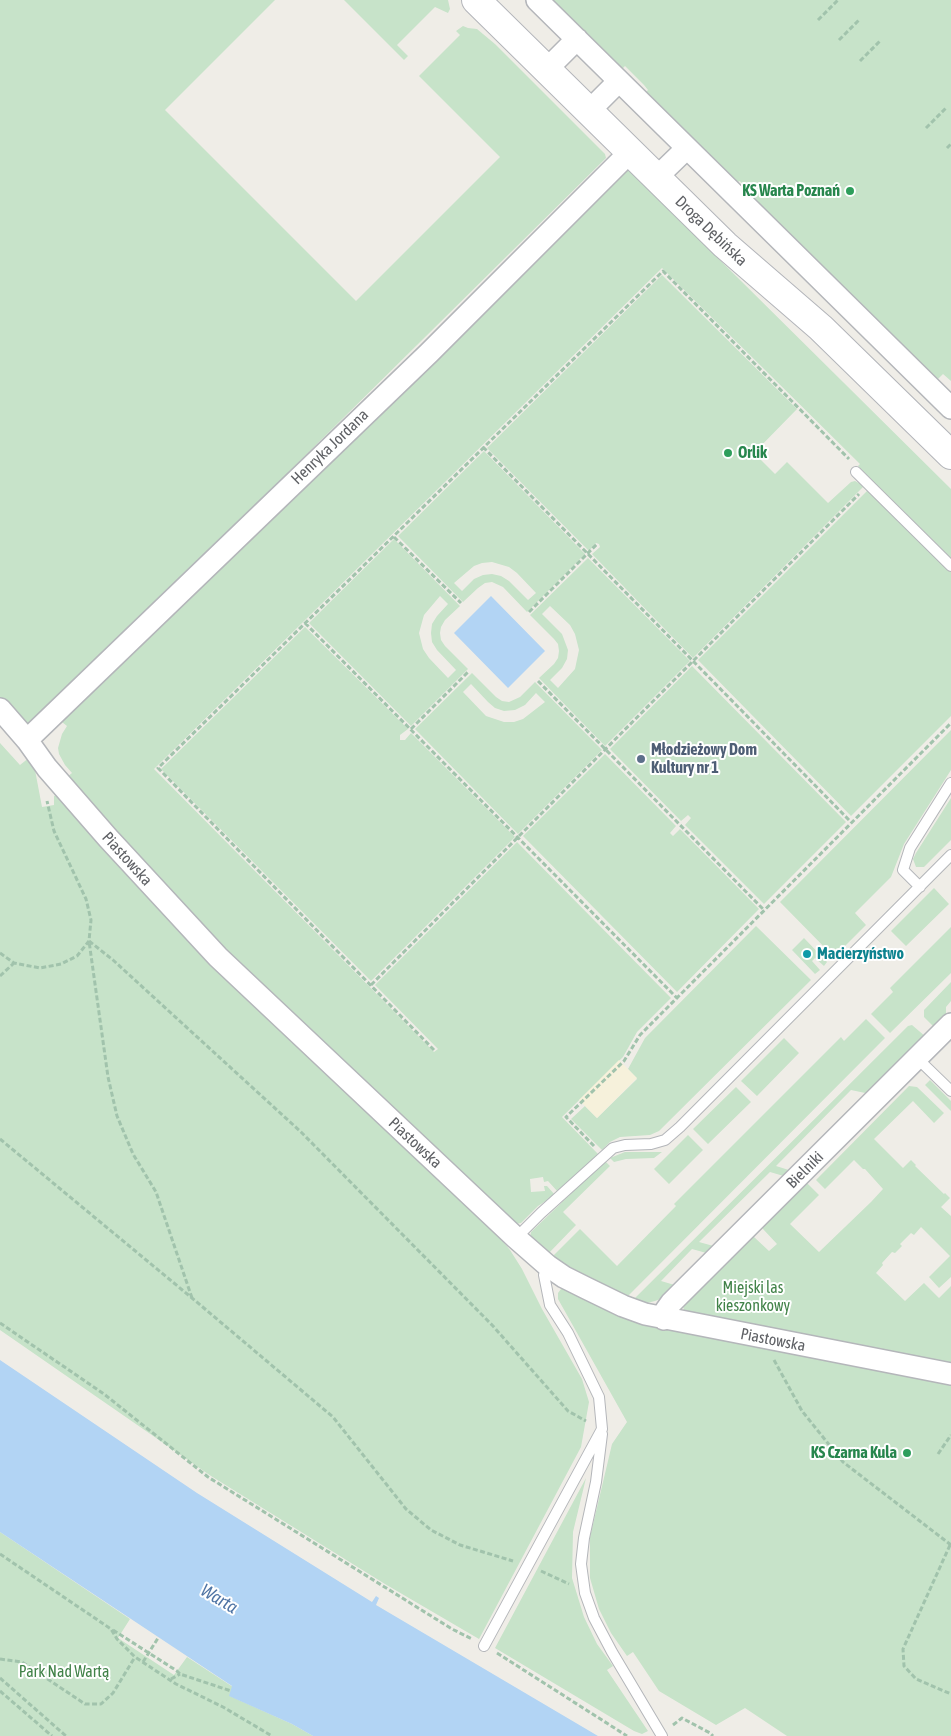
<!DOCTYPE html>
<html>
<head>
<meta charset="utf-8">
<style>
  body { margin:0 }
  canvas { display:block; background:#efede7 }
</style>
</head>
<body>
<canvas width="951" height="1736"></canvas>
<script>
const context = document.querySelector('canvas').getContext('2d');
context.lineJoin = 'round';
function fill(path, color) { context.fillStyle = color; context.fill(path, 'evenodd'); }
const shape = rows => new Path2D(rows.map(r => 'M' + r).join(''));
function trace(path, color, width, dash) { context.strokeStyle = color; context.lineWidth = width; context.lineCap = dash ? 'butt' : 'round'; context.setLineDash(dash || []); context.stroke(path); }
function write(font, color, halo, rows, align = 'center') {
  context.font = font + ' "Asap Condensed",sans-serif'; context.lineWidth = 4; context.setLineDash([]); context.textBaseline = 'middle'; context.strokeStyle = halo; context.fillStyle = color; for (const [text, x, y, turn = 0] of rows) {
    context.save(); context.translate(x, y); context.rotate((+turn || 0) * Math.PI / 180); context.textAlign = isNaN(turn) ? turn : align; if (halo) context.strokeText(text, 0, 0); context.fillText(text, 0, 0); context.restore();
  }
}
fill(shape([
  [0,0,275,0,165,110,356,301,500,157,419,76,460,35,456,31,463,26,468,28,477,29,495,44,605,154,606,158,39,719,33,723,26,724,0,700],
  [344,0,448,0,450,9,448,13,435,7,397,45,408,56,404,60],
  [548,0,951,0,951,381,943,374,935,382,739,188,742,184,741,182,739,181,736,185,644,94,648,90,644,85,625,66,620,71],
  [629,170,951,489,951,558,858,466,860,464,662,268,154,769,434,1052,438,1049,375,985,517,842,671,998,637,1032,623,1057,562,1117,598,1154,558,1192,548,1181,544,1182,543,1177,530,1179,531,1192,545,1191,544,1186,547,1186,555,1195,538,1206,521,1223,516,1224,223,949,67,777,72,773,65,765,59,754,58,748,62,734,67,726,62,722,68,715,622,173],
  [662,275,797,409,754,453,775,474,787,462,828,503,851,482,855,481,864,486,693,658,592,554,600,547,599,544,596,543,589,551,487,448],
  [484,451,585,554,527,612,503,587,492,582,485,583,478,588,463,602,398,536],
  [492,562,509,567,517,573,536,593,528,600,509,581,501,576,492,574,483,575,474,579,462,591,454,583,474,566,482,563],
  [868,490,951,572,951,716,851,816,698,660],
  [394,539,460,606,445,620,441,627,440,633,441,640,445,646,468,669,411,726,309,623],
  [440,596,448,604,437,616,432,624,431,633,432,642,437,650,456,670,448,678,429,658,423,649,419,633,424,615],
  [588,558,690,661,605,746,539,678,554,664,558,658,559,651,558,644,554,639,530,615],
  [550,606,570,625,575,634,579,650,575,669,558,688,550,680,562,668,567,659,568,650,562,634,542,614],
  [305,627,408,729,400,735,400,740,405,740,411,733,515,837,371,981,161,769],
  [692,666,846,822,764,904,685,825,691,818,688,815,681,821,610,749],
  [472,673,496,697,502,701,509,702,520,697,535,682,602,750,518,834,415,729],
  [471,684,488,702,495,708,504,711,515,710,525,705,536,693,545,702,523,719,514,722,504,722,486,716,463,692],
  [951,730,951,770,904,844,891,877,855,913,866,925,834,957,780,902],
  [0,743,20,765,30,757,35,770,42,807,54,805,54,796,56,795,59,797,210,964,495,1232,510,1250,522,1269,542,1309,582,1379,589,1402,581,1447,479,1639,385,1584,211,1476,0,1330],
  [605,754,676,826,670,833,673,836,680,829,759,909,677,992,523,836],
  [951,798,951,840,924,867,916,867,913,859,916,853],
  [934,888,949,904,906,946,891,931],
  [756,926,811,980,659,1131,650,1135,620,1137,610,1142,602,1150,571,1119,585,1106,597,1118,637,1079,628,1069,645,1038],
  [951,927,951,973,890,1033,871,1014,893,992,890,988],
  [804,938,827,962,824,966,815,958,812,961,820,970,815,974,792,950],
  [951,982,951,1001,946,1007,946,1018,935,1028,924,1017,924,1010],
  [866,1019,885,1038,625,1299,587,1280,552,1257,580,1229,617,1266,676,1206,674,1204,841,1037,844,1041],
  [912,1025,926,1037,870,1094,851,1090,776,1166,792,1171,787,1177,770,1172,699,1242,717,1247,710,1254,692,1249,661,1281,678,1286,663,1298,655,1301,647,1303,632,1301,908,1026],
  [784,1038,799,1053,757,1096,741,1081],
  [930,1080,951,1101,951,1111,925,1085],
  [909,1086,917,1087,944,1113,934,1123,913,1101,874,1139,903,1168,911,1160,916,1165,915,1166,944,1194,945,1193,950,1198,941,1207,951,1216,951,1277,939,1288,929,1277,950,1256,921,1227,914,1235,911,1233,900,1244,902,1246,895,1253,892,1252,882,1263,883,1265,876,1273,905,1301,924,1283,939,1298,951,1286,951,1367,685,1314,683,1306,750,1236,754,1237,769,1251,777,1244,763,1229,762,1224,805,1181,819,1195,790,1224,819,1252,871,1202,883,1189,865,1169,863,1169,854,1160,825,1189,816,1180],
  [736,1087,751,1102,708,1144,693,1129],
  [688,1135,703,1150,669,1184,654,1169],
  [625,1152,662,1152,654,1158,626,1159,614,1162,610,1158],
  [605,1161,610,1166,563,1212,576,1225,548,1254,530,1238,531,1232],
  [566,1287,951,1382,951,1736,787,1736,745,1708,716,1725,659,1691,633,1652,627,1656,611,1633,599,1609,590,1578,590,1537,612,1444,627,1422,558,1299,558,1293,561,1289],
  [586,1478,573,1532,572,1578,584,1617,597,1644,613,1666,607,1670,648,1731,642,1734,634,1731,495,1648],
  [0,1532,130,1619,118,1638,174,1675,187,1657,233,1687,230,1696,292,1724,313,1736,0,1736]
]), '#c7e3c9');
fill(shape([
  [619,1060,637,1078,597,1118,579,1100]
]), '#f6f1db');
fill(shape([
  [491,596,545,651,508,688,454,633],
  [0,1360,197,1493,372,1602,376,1596,379,1598,376,1605,598,1736,313,1736,292,1724,229,1696,232,1686,0,1532]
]), '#b2d4f4');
const lane = shape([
  [856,472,951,566],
  [920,887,903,870,910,848,951,783],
  [917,1058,951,1091],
  [516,1238,541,1213,613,1148,625,1145,651,1144,665,1140,680,1127,951,855],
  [602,1434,596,1482,584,1538,581,1564,585,1593,594,1618,612,1652,662,1736],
  [484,1646,602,1429,599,1397,568,1333,550,1305,544,1275,548,1266]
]);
const street = shape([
  [537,0,951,408],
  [547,69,577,39],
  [589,111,619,81],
  [656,178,687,148],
  [0,709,27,740,47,768,108,838,218,957,516,1238,548,1266,564,1277,586,1288,623,1306,645,1314,951,1374],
  [27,740,429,353,630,152],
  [664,1319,666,1310,671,1303,951,1024]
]);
const secondary = shape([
  [476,0,725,245,821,328,951,455]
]);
trace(lane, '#b4b6ba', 12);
trace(street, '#b4b6ba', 24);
trace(secondary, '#b3b5ba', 30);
trace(shape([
  [818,20,838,0],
  [839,40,860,19],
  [860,61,881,40],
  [926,128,947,107],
  [947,148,951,144],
  [483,447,851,822],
  [394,537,461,603],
  [529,612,597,544],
  [305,623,677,998],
  [538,681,764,910],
  [411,729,468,672],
  [0,953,14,963,40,968,61,964,77,956,89,941,91,920,86,899,54,831,47,801],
  [0,976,14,963],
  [371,985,859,494],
  [434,1050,158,768,663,271,849,459],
  [0,1139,192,1298,333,1417,406,1509,431,1530,460,1545,513,1561],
  [594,1146,566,1117,624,1061,640,1035,951,723],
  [192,1298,156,1192,133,1154,117,1116,108,1077,89,941,113,960,301,1132,493,1326,568,1411,586,1421],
  [0,1323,104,1394,208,1477,452,1629,472,1639],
  [774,1360,802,1411,843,1462,951,1545],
  [938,1454,951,1435],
  [950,1545,903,1649,904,1666,916,1679,951,1694],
  [0,1554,111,1629,117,1639,135,1657,176,1684,223,1707,272,1736],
  [541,1571,569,1584],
  [113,1630,177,1671,180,1674,231,1691],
  [497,1653,627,1736],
  [0,1659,22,1662,85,1704,101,1704,113,1693,135,1657],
  [143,1662,158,1638],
  [0,1678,66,1736],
  [171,1679,180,1674],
  [0,1691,52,1736],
  [673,1725,682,1718,710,1733,713,1736]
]), '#a1c3ac', 3, [5, 2.5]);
trace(lane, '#fff', 10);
trace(street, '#fff', 21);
trace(secondary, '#fff', 28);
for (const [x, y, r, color] of [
  [850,191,5,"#2e9e5b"],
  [728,453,5,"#2e9e5b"],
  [641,759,5,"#5c6f8a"],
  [807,954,5,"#0f9aa8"],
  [907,1453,5,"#2e9e5b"]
]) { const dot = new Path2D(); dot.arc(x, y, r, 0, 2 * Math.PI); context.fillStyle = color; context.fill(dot); trace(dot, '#fff', 2); }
write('bold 16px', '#27864d', '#fff', [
  ["KS Warta Poznań",840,191],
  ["Orlik",738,453,"left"],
  ["KS Czarna Kula",897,1453]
], 'right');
write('16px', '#5f6165', '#fff', [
  ["Droga Dębińska",711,231,44],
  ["Henryka Jordana",330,447,-44],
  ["Piastowska",127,859,48],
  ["Piastowska",415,1143,43],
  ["Bielniki",805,1170,-45],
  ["Piastowska",773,1340,11]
]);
write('bold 16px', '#4e5e75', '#fff', [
  ["Młodzieżowy Dom",651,750],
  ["Kultury nr 1",651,768]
], 'left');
write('bold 16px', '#0d838f', '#fff', [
  ["Macierzyństwo",817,954]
], 'left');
write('16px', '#418248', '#fff', [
  ["Miejski las",753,1288],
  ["kieszonkowy",753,1306],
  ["Park Nad Wartą",64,1672]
]);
write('italic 18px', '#5075a5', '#fff', [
  ["Warta",219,1599,31]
]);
</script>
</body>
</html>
